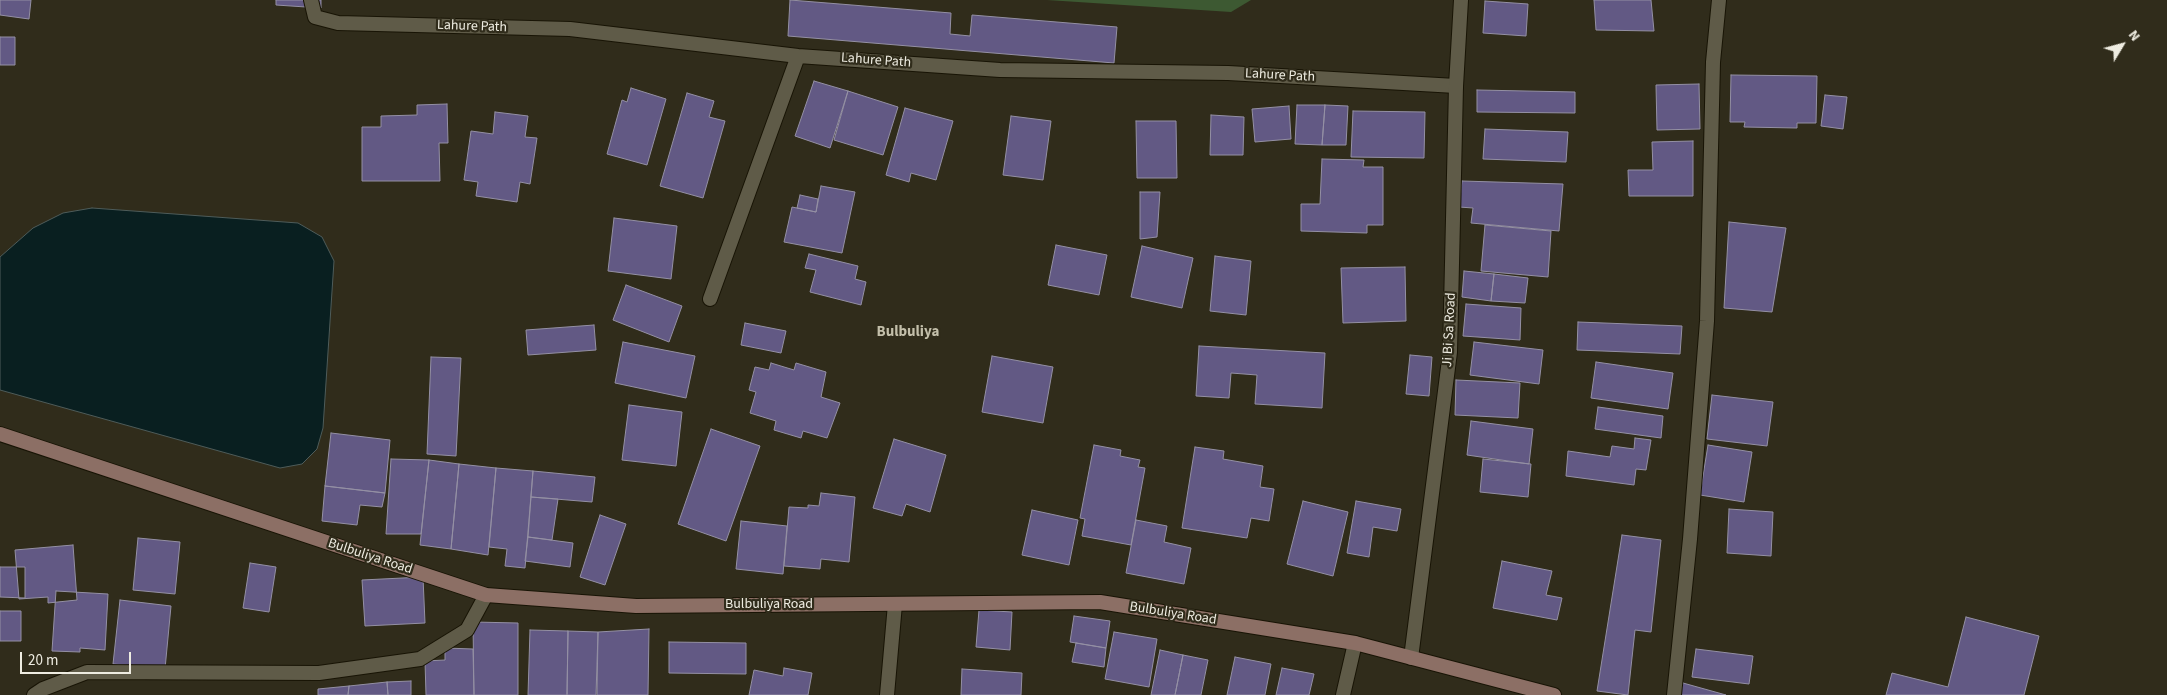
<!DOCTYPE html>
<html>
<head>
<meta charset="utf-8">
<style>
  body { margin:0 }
  #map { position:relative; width:2167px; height:695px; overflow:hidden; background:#302c1b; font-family:"Source Sans 3",sans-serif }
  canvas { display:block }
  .north { position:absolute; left:2097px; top:20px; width:50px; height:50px; -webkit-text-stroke:4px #302c1b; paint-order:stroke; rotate:53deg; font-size:14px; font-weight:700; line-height:20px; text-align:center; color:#eeece1 }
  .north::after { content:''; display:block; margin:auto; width:18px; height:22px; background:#eeece1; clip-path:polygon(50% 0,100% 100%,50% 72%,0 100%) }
  .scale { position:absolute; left:20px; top:652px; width:111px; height:22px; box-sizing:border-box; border:2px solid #eeece1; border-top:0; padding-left:6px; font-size:15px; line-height:18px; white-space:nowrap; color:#eeece1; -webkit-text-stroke:4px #302c1b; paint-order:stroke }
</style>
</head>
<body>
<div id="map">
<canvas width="2167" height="695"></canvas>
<div class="north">N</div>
<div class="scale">20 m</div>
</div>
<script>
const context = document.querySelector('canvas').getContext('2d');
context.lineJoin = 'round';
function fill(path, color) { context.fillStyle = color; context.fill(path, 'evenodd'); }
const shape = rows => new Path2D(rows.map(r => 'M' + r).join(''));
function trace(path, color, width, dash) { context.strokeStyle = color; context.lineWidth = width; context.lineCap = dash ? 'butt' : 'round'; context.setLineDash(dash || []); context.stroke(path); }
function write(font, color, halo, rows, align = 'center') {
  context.font = font + ' "Source Sans 3",sans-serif'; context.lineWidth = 4.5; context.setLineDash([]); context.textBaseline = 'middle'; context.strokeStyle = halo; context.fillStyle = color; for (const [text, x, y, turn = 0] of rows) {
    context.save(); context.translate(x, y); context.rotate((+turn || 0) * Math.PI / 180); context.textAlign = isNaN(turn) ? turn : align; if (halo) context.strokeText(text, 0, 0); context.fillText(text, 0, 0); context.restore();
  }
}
fill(shape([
  [1047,0,1251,0,1231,12]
]), '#3d5932');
const water = shape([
  [92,208,298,223,322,237,334,261,323,428,317,449,302,464,280,468,0,390,0,257,33,228,63,213,92,208]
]);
fill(water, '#091f20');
trace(water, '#4e5c5a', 1);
const building = shape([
  [0,0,31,0,29,19,0,15,0,0],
  [276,0,321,0,321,8,276,5,276,0],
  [790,0,951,13,950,34,970,36,972,15,1117,27,1114,63,788,36,790,0],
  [1594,0,1651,0,1654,31,1596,30,1594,0],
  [1485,1,1528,4,1526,36,1483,33,1485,1],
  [0,37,15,37,15,65,0,65,0,37],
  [1731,75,1817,76,1816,123,1797,123,1797,128,1744,127,1745,122,1730,122,1731,75],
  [814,81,848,91,830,148,795,136,814,81],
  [1699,84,1700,129,1657,130,1656,85,1699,84],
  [631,88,666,99,647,165,607,154,622,100,627,102,631,88],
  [1477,90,1575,92,1575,113,1477,112,1477,90],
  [848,91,898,107,883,155,834,140,848,91],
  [687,93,714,101,709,117,725,121,703,198,660,186,687,93],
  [1825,95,1847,97,1843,129,1821,126,1825,95],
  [447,104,448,143,439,143,440,181,362,181,362,127,381,127,381,116,417,115,417,105,447,104],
  [1297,105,1325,105,1322,145,1295,144,1297,105],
  [1325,105,1348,106,1346,145,1322,145,1325,105],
  [1289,106,1291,139,1255,142,1252,109,1289,106],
  [905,108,953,121,936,180,911,173,909,182,886,175,905,108],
  [1353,111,1425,112,1424,158,1351,157,1353,111],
  [495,112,528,116,525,137,537,138,530,184,520,182,517,202,476,196,478,182,464,180,471,131,493,134,495,112],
  [1211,115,1244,117,1243,155,1210,155,1211,115],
  [1011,116,1051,121,1043,180,1003,175,1011,116],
  [1136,121,1176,121,1177,178,1137,178,1136,121],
  [1485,129,1568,132,1566,162,1483,159,1485,129],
  [1693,141,1693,196,1629,196,1628,170,1653,170,1652,142,1693,141],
  [1322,159,1364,160,1363,167,1383,167,1383,225,1367,225,1367,233,1301,231,1301,204,1320,204,1322,159],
  [1462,181,1563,184,1559,231,1471,223,1473,208,1459,207,1462,181],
  [821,186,855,192,842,253,784,242,792,207,816,212,821,186],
  [1140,192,1160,192,1157,237,1140,239,1140,192],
  [800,195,818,199,816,212,797,208,800,195],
  [614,218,677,226,671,279,608,271,614,218],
  [1729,222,1786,228,1772,312,1724,308,1729,222],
  [1485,225,1551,231,1548,277,1481,271,1485,225],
  [1056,245,1107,255,1099,295,1048,285,1056,245],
  [1142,246,1193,258,1182,308,1131,297,1142,246],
  [809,254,858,266,855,279,866,282,861,305,810,292,816,270,805,268,809,254],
  [1215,256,1251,261,1246,315,1210,311,1215,256],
  [1405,267,1406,321,1343,323,1341,268,1405,267],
  [1464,271,1494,274,1491,301,1462,297,1464,271],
  [1494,274,1528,278,1525,303,1491,301,1494,274],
  [626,285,682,306,669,342,613,320,626,285],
  [1466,304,1521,308,1520,340,1463,336,1466,304],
  [1578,322,1682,326,1680,354,1577,350,1578,322],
  [745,323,786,331,781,353,741,345,745,323],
  [594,325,596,350,528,355,526,330,594,325],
  [623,342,695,356,686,398,615,383,623,342],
  [1474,342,1543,350,1539,384,1470,375,1474,342],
  [1199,346,1325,353,1322,408,1255,404,1257,375,1231,373,1229,398,1196,396,1199,346],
  [1410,355,1432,357,1429,396,1406,394,1410,355],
  [992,356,1053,367,1043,423,982,412,992,356],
  [431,357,461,358,456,456,427,454,431,357],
  [1596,362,1673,373,1668,409,1591,398,1596,362],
  [771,363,794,370,796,363,826,372,821,397,840,403,827,438,803,431,801,438,774,430,776,421,750,413,756,392,749,390,755,367,769,370,771,363],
  [1456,380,1520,383,1518,418,1455,415,1456,380],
  [1712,395,1773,402,1767,446,1707,439,1712,395],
  [629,405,682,412,676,466,622,460,629,405],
  [1598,407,1663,416,1661,438,1595,429,1598,407],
  [1471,421,1533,429,1529,464,1467,455,1471,421],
  [711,429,760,446,726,541,678,524,711,429],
  [331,433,390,440,385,493,325,486,331,433],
  [1635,438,1651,440,1646,470,1636,469,1634,485,1566,476,1568,451,1610,457,1612,446,1634,449,1635,438],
  [894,439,946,455,930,512,906,504,902,516,873,508,894,439],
  [1094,445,1121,450,1120,456,1140,460,1138,467,1145,468,1131,545,1082,536,1085,519,1080,518,1094,445],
  [1708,445,1752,452,1744,502,1700,495,1708,445],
  [1195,447,1224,451,1223,459,1263,466,1260,487,1274,489,1269,521,1251,518,1247,538,1182,528,1195,447],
  [391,459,429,460,421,534,386,534,391,459],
  [1483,459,1531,464,1528,497,1480,492,1483,459],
  [429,460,459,464,451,549,420,545,429,460],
  [459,464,496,468,488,555,451,549,459,464],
  [496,468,533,471,525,568,505,566,507,549,489,547,496,468],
  [533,471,595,477,592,502,531,497,533,471],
  [325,486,385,493,382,507,360,505,357,525,322,521,325,486],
  [821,493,855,497,849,562,821,559,820,569,784,566,789,507,808,508,808,505,819,506,821,493],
  [531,497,558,499,552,540,528,537,531,497],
  [1303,501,1348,512,1333,576,1287,564,1303,501],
  [1356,501,1401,509,1397,531,1373,527,1369,557,1347,553,1356,501],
  [1729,509,1773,512,1771,556,1727,553,1729,509],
  [1032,510,1078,520,1069,565,1022,555,1032,510],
  [600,515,626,524,605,585,580,577,600,515],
  [1136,520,1167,526,1164,542,1191,548,1184,584,1126,573,1136,520],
  [741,521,787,526,783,574,736,569,741,521],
  [1622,535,1661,540,1651,632,1635,630,1628,695,1597,691,1622,535],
  [528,537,573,543,570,567,525,561,528,537],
  [138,538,180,542,175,594,133,590,138,538],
  [73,545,77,600,48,603,48,597,19,599,15,550,73,545],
  [1502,561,1552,571,1546,595,1562,598,1557,620,1493,608,1502,561],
  [250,563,276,567,269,612,243,608,250,563],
  [0,567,25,567,25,598,0,597,0,567],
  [423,577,425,623,365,626,362,580,423,577],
  [56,591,108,594,105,650,80,648,80,652,52,651,56,591],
  [120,600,171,606,165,669,113,664,120,600],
  [979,610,1012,612,1010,650,976,647,979,610],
  [0,611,21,611,21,641,0,641,0,611],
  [1074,616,1110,621,1106,648,1070,642,1074,616],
  [1966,617,2039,636,2024,695,1886,695,1892,673,1948,687,1966,617],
  [473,622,518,623,518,695,474,695,473,622],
  [649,629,648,695,597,695,598,632,649,629],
  [530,630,568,631,567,695,528,695,530,630],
  [568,631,598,632,596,695,567,695,568,631],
  [1114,632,1157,639,1149,687,1105,679,1114,632],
  [669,642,746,643,746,674,669,673,669,642],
  [1076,643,1106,648,1104,667,1072,662,1076,643],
  [445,648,473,649,474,695,426,695,425,661,445,660,445,648],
  [1696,649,1753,656,1749,684,1692,677,1696,649],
  [1160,650,1183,655,1175,695,1151,695,1160,650],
  [1183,655,1208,660,1201,695,1175,695,1183,655],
  [1235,657,1271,664,1265,695,1227,695,1235,657],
  [784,668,812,673,808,695,749,695,754,670,783,676,784,668],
  [1282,668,1314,674,1309,695,1276,695,1282,668],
  [962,669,1022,673,1021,695,961,695,962,669],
  [411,681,411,695,388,695,387,682,411,681],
  [387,682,388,695,348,695,349,686,387,682],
  [1683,683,1726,695,1680,695,1683,683],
  [349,686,348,695,318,695,318,689,349,686]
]);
fill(building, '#625984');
trace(building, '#9490a4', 1);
const minor = shape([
  [311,0,315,17,338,23,570,29,798,56,1000,70,1228,73,1456,86],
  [710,299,798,56],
  [34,695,43,689,87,672,319,673,420,659,467,630,486,595],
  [887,695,895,604],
  [1343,695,1355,643],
  [1674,695,1690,539,1707,321,1713,62,1719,0]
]);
const tertiary = shape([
  [1411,658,1450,352,1456,86,1461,0]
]);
const secondary = shape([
  [0,434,486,595,636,606,1100,602,1355,643,1554,695]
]);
trace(minor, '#181405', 16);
trace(tertiary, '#181405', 16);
trace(secondary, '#181405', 16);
trace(minor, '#5f5b48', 14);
trace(tertiary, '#5f5b48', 14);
trace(secondary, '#8c6f65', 14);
write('14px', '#eeece1', '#302c1b', [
  ["Lahure Path",472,27,2],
  ["Lahure Path",876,61,4],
  ["Lahure Path",1280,76,3],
  ["Ji Bi Sa Road",1450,330,-87],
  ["Bulbuliya Road",370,557,18],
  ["Bulbuliya Road",769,605],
  ["Bulbuliya Road",1173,614,9]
]);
write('bold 15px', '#c3bfaa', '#302c1b', [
  ["Bulbuliya",908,333]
]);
</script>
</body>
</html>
